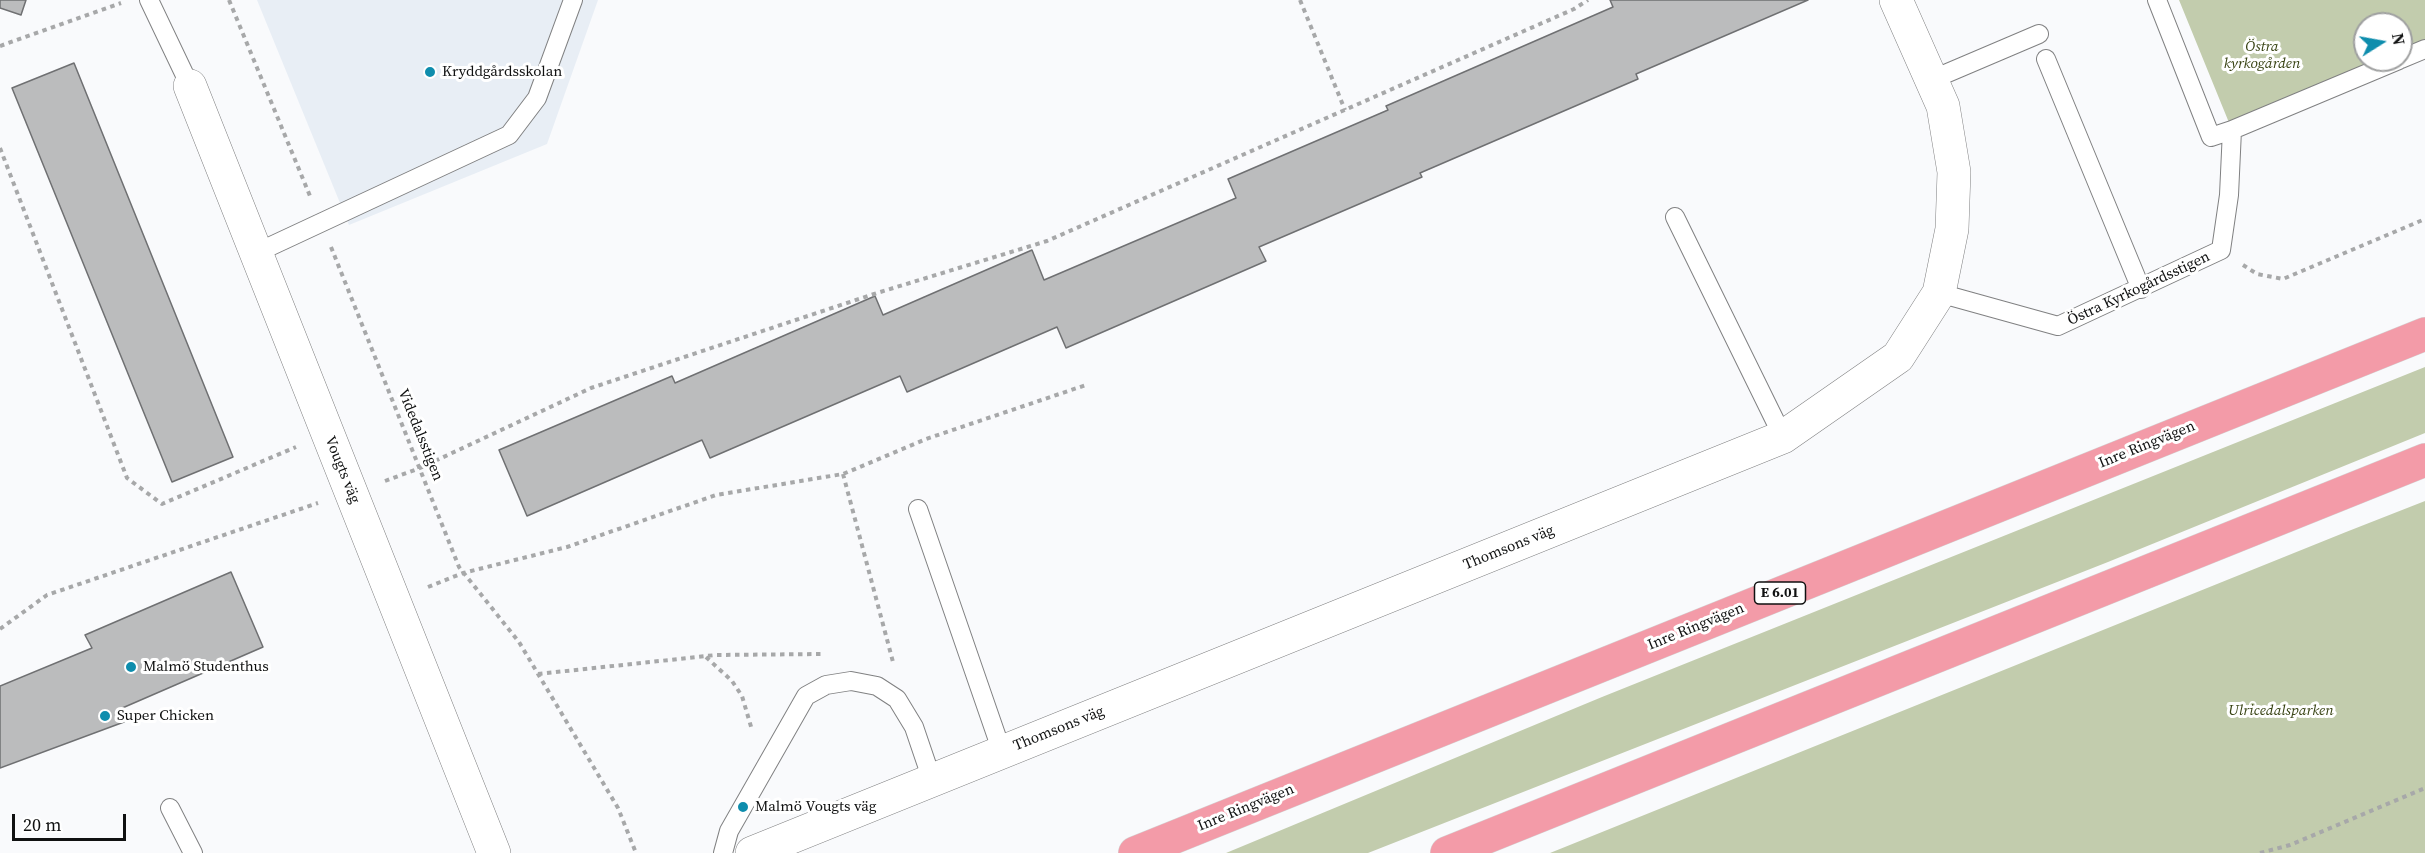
<!DOCTYPE html>
<html>
<head>
<meta charset="utf-8">
<style>
  body { margin:0 }
  #map { position:relative; width:2425px; height:853px; overflow:hidden; background:#f9fafc; font-family:"Source Serif 4",serif }
  canvas { display:block }
  .north { position:absolute; left:2353px; top:12px; width:60px; height:60px; box-sizing:border-box; background:#fff; border:2px solid #9fa0a0; border-radius:50%; rotate:79deg; font-size:16px; font-weight:700; line-height:24px; text-align:center; color:#101111 }
  .north::after { content:''; display:block; margin:auto; width:21px; height:27px; background:#0e8dad; clip-path:polygon(50% 0,100% 100%,50% 72%,0 100%) }
  .scale { position:absolute; left:12px; top:814px; width:114px; height:27px; box-sizing:border-box; border:3px solid #101111; border-top:0; padding-left:8px; font-size:18px; line-height:21px; white-space:nowrap; color:#101111; -webkit-text-stroke:4px #fff; paint-order:stroke }
</style>
</head>
<body>
<div id="map">
<canvas width="2425" height="853"></canvas>
<div class="north">N</div>
<div class="scale">20 m</div>
</div>
<script>
const context = document.querySelector('canvas').getContext('2d');
context.lineJoin = 'round';
function fill(path, color) { context.fillStyle = color; context.fill(path, 'evenodd'); }
const shape = rows => new Path2D(rows.map(r => 'M' + r).join(''));
function trace(path, color, width, dash) { context.strokeStyle = color; context.lineWidth = width; context.lineCap = dash ? 'butt' : 'round'; context.setLineDash(dash || []); context.stroke(path); }
function write(font, color, halo, rows, align = 'center') {
  context.font = font + ' "Source Serif 4",serif'; context.lineWidth = 6; context.setLineDash([]); context.textBaseline = 'middle'; context.strokeStyle = halo; context.fillStyle = color; for (const [text, x, y, turn = 0] of rows) {
    context.save(); context.translate(x, y); context.rotate((+turn || 0) * Math.PI / 180); context.textAlign = isNaN(turn) ? turn : align; if (halo) context.strokeText(text, 0, 0); context.fillText(text, 0, 0); context.restore();
  }
}
fill(shape([
  [257,0,598,0,547,144,349,225]
]), '#e8eef5');
fill(shape([
  [2179,0,2425,0,2425,44,2401,55,2401,24,2365,24,2365,60,2389,60,2232,130],
  [2425,367,2425,433,2108,562,1368,853,1226,853,1602,697],
  [2425,501,2425,853,1550,853,2346,532]
]), '#c2ccad');
const building = shape([
  [0,0,26,0,21,15,0,8,0,0],
  [1610,0,1808,0,1636,74,1638,79,1420,173,1422,177,1259,247,1266,261,1066,348,1057,327,907,392,900,376,710,458,702,440,527,516,499,450,672,376,675,383,875,296,883,315,1032,250,1044,280,1236,198,1228,179,1388,110,1386,106,1613,7,1610,0],
  [74,63,233,457,172,482,12,88,74,63],
  [231,572,263,647,120,709,124,722,0,768,0,686,92,648,85,635,231,572]
]);
fill(building, '#bbbcbd');
trace(building, '#6f7072', 1.5);
const lane = shape([
  [149,0,190,86],
  [2157,0,2211,137,2232,130],
  [2046,59,2141,289],
  [2401,59,2425,49],
  [1931,80,2039,34],
  [1675,217,1783,437],
  [256,253,509,135,537,98,573,0],
  [1939,293,2058,326,2221,250,2229,195,2232,130,2399,60],
  [918,509,1002,752],
  [170,808,193,853],
  [723,853,729,831,806,696,826,685,851,681,877,686,897,699,914,727,932,780]
]);
const street = shape([
  [190,86,494,853],
  [752,853,1783,437,1898,357,1939,293,1952,229,1954,172,1943,106,1896,0]
]);
const highway = shape([
  [1135,853,2425,334],
  [1447,853,2425,460]
]);
trace(lane, '#808182', 20);
trace(street, '#808182', 34);
trace(highway, '#d4d4d4', 34);
trace(shape([
  [229,0,310,196],
  [1300,0,1345,110],
  [0,46,121,3],
  [0,148,127,478,162,504,296,447],
  [331,247,459,567,519,642,618,808,636,853],
  [2243,265,2257,274,2283,279,2425,219],
  [843,474,893,662],
  [385,481,420,468,591,388,877,293,1047,241,1574,9,1588,0],
  [428,587,463,573,567,547,716,495,843,474,926,439,1086,385],
  [0,629,47,595,318,503],
  [706,657,732,681,742,696,752,730],
  [538,674,716,655,823,654],
  [2260,853,2290,845,2425,788]
]), '#a7a8a9', 4, [4.5, 4.5]);
trace(lane, '#fff', 18);
trace(street, '#fff', 33);
trace(highway, '#f39ba8', 33);
for (const [x, y, r, color] of [
  [430,72,6,"#0e8dad"],
  [131,667,6,"#0e8dad"],
  [105,716,6,"#0e8dad"],
  [743,807,6,"#0e8dad"]
]) { const dot = new Path2D(); dot.arc(x, y, r, 0, 2 * Math.PI); context.fillStyle = color; context.fill(dot); trace(dot, '#fff', 2); }
for (const [x, y, w] of [
  [1780,593,51]
]) { const box = new Path2D(); box.roundRect(x - w / 2, y - 11, w, 22, 4.5); context.fillStyle = '#fff'; context.fill(box); trace(box, '#101111', 1.5); }
write('bold 14px', '#101111', null, [
  ["E 6.01",1780,593]
]);
write('italic 15px', '#374212', '#fff', [
  ["Östra",2262,47],
  ["kyrkogården",2262,64],
  ["Ulricedalsparken",2281,711]
]);
write('15px', '#101111', '#fff', [
  ["Kryddgårdsskolan",442,72],
  ["Malmö Studenthus",143,667],
  ["Super Chicken",117,716],
  ["Malmö Vougts väg",755,807]
], 'left');
write('15px', '#101111', '#fff', [
  ["Östra Kyrkogårdsstigen",2139,289,-25],
  ["Videdalsstigen",420,435,68],
  ["Inre Ringvägen",2147,445,-22],
  ["Vougts väg",342,470,68],
  ["Thomsons väg",1509,548,-22],
  ["Inre Ringvägen",1696,627,-22],
  ["Thomsons väg",1059,729,-22],
  ["Inre Ringvägen",1246,808,-22]
]);
</script>
</body>
</html>
